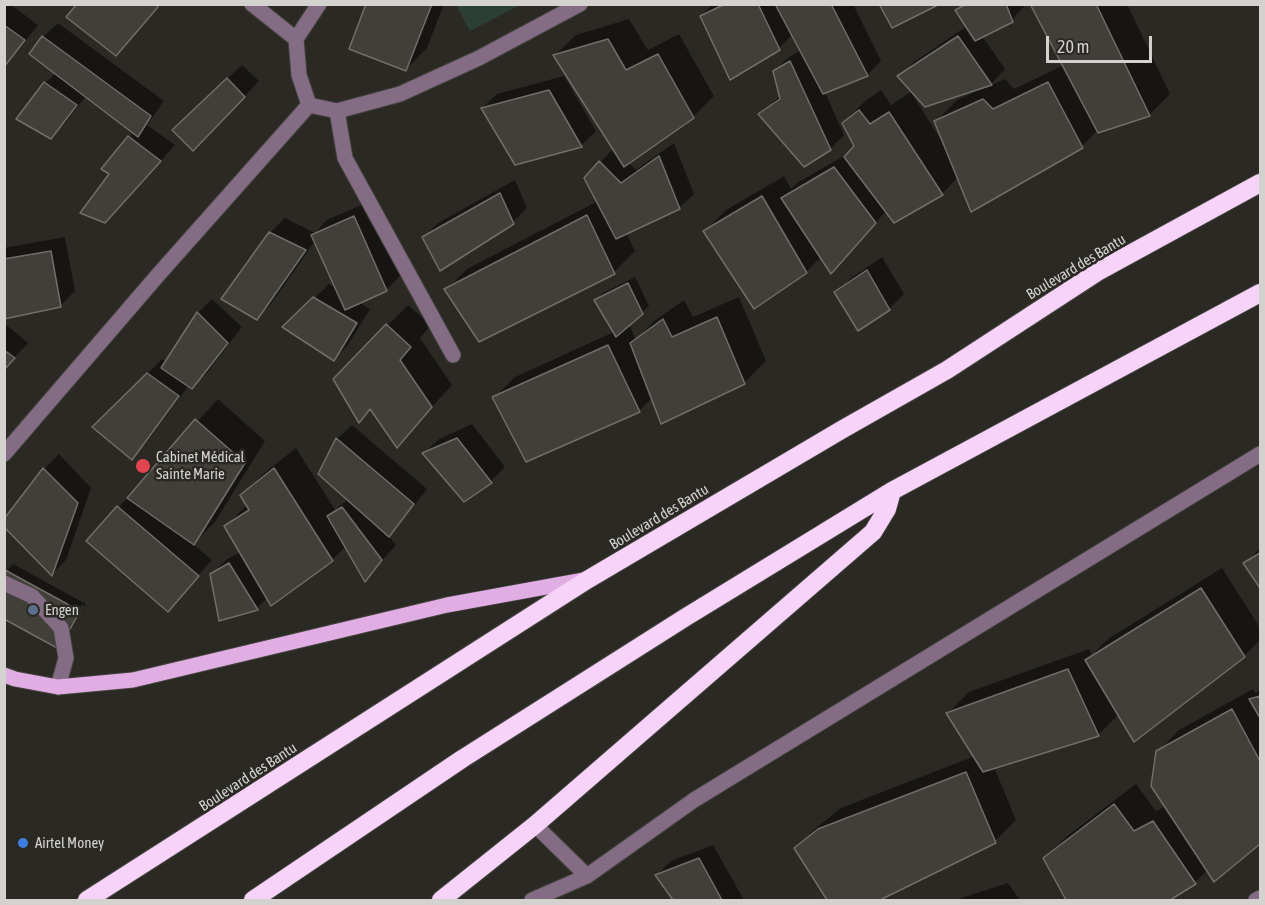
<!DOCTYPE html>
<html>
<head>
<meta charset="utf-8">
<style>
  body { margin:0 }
  #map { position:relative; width:1265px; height:905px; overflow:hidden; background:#2a2924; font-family:"Asap Condensed",sans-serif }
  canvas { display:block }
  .frame { position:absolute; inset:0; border:6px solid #d3d2cf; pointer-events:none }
  .scale { position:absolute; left:1046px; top:36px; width:106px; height:27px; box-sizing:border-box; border:3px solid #d3d2cf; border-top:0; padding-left:8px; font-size:18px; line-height:21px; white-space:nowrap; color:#d3d2cf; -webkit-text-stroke:4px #2a2924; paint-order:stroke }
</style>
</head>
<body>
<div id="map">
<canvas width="1265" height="905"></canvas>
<div class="frame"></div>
<div class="scale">20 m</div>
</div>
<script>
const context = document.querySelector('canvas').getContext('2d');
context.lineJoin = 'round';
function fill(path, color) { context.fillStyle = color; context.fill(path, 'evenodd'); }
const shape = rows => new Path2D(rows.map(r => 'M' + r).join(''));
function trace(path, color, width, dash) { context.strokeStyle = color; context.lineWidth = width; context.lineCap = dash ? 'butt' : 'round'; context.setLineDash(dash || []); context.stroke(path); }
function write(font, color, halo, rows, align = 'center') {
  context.font = font + ' "Asap Condensed",sans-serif'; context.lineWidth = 5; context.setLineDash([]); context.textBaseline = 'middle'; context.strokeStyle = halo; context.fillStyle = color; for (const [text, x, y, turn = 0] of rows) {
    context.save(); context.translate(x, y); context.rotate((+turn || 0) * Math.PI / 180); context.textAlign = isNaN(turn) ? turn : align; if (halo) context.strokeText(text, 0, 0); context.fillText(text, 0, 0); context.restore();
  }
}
fill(shape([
  [456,5,520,5,470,31]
]), '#2c3f35');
fill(shape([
  [4,4,10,4,38,25,4,67],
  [79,4,160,4,116,54],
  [367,4,444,4,427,48,406,69],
  [713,4,853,4,881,61,867,75,825,92,844,135,830,149,760,114,780,96,774,71,789,57,801,50,793,34,779,48,701,16],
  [963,4,1026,4,1012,20,982,36,1005,69,989,86,1005,79,1014,89,1064,65,1032,4,1127,4,1170,94,1149,115,1099,131,1098,130,1082,146,958,177,942,194,886,211,845,258,821,257,806,272,755,307,705,231,726,210,784,176,791,189,797,183,849,153,856,147,843,123,864,102,881,90,891,105,911,92,941,140,943,139,936,121,957,100,983,88,982,86,900,76,914,62,967,26,957,10],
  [629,19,648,50,679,34,714,96,693,117,628,162,636,170,674,143,694,194,679,208,626,232,635,251,614,272,480,340,446,290,467,269,598,201,585,178,614,148,555,55,576,35],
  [58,23,164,101,147,125,175,145,120,206,111,174,104,169,134,132,86,96,66,122,51,137,45,83,56,73,43,37],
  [242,65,259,81,208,135,188,115],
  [564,76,596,131,581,146,482,108,497,94],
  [515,180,527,208,513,222,424,237,438,223],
  [368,202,401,275,386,290,359,302,370,309,348,345,334,359,285,327,329,284,337,289,315,241,271,304,256,319,270,233,285,218,315,233,327,220],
  [65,237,75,291,60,306,4,317,4,248],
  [882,257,904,294,889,309,836,293,851,278],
  [635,277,649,306,629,324,636,340,653,322,684,300,693,317,739,297,766,361,745,382,662,422,652,398,639,411,494,398,515,377,614,332,596,300,603,293],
  [212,299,242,327,207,373,192,387,189,385,146,443,132,458,94,427,162,359,166,362,198,313],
  [408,305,431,325,420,338,452,385,397,445,371,408,359,420,387,326],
  [4,323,28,343,4,369],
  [218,399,265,441,215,522,193,544,212,560,168,610,88,541],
  [472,424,505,467,491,481,464,500,424,453,439,439],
  [352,425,427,489,403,520,388,535,396,545,365,579,346,546,332,560,271,604,267,598,257,608,212,574,227,559,241,552,226,526,247,505,242,495,263,474,296,448,335,510,348,499,337,439],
  [59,454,91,488,66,560,52,574,4,521,44,469],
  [1260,548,1260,585,1245,564],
  [13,564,86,604,66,640,85,606,82,604,62,641,4,618,4,574],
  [1222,568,1260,628,1260,640,1244,656,1119,714,1098,735,994,767,1016,820,995,841,877,900,829,900,796,848,817,827,841,808,975,756,948,713,969,692,1089,649,1092,655,1108,639],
  [1253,689,1256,694,1260,689,1260,842,1214,880,1208,870,1195,882,1168,900,1067,900,1045,858,1066,837,1136,784,1156,811,1166,806,1158,752,1179,730],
  [713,845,744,900,675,900,657,875,671,861],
  [1008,883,1020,900,955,900]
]), '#0007');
const building = shape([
  [77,4,155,4,158,7,116,56,66,17,77,4],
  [366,4,432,4,406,71,349,49,366,4],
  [725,4,758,4,780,50,730,80,700,16,725,4],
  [775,4,831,4,868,76,823,94,775,4],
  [879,4,940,4,892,28,879,4],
  [967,4,1006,4,1013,22,975,41,955,10,967,4],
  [1030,4,1096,4,1150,116,1098,133,1030,4],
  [4,25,25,40,4,67,4,25],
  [42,36,151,116,138,137,29,54,42,36],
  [958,36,992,85,925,107,897,76,958,36],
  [608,39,626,70,658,54,694,118,624,167,553,55,608,39],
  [790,61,831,150,804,167,758,114,780,99,773,71,790,61],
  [227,78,245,97,193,151,172,130,227,78],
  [44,82,77,105,51,139,16,119,44,82],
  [1048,82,1083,148,971,212,934,121,983,99,993,109,1048,82],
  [549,90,582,147,515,165,481,108,549,90],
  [859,110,870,124,889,112,943,195,894,223,844,157,854,146,842,123,859,110],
  [128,136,161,161,105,223,80,213,109,174,101,169,128,136],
  [659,156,680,209,616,239,584,178,599,161,621,183,659,156],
  [834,167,876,223,831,274,781,198,834,167],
  [500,193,514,224,440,271,422,237,500,193],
  [762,196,807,273,754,309,703,231,762,196],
  [587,215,615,274,479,342,444,289,587,215],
  [354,216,387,291,345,310,311,235,354,216],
  [269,232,306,250,257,320,221,299,269,232],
  [51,251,61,307,4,319,4,259,51,251],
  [867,270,890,310,858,331,834,292,867,270],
  [628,283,643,314,616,337,594,300,628,283],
  [313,297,357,323,334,361,282,327,313,297],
  [197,312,228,343,192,389,161,368,197,312],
  [717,317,745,384,661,424,630,343,663,319,672,337,717,317],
  [386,324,411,347,400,360,432,407,397,448,370,409,359,423,333,379,386,324],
  [608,345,640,412,526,462,492,397,608,345],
  [4,350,15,358,4,370,4,350],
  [147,373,179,396,132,460,92,427,147,373],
  [195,419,245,463,194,545,127,498,195,419],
  [336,438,414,504,389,537,318,474,336,438],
  [457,438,492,483,464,502,422,453,457,438],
  [43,468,78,503,52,576,4,527,4,519,43,468],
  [274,468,333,561,271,606,224,526,249,510,240,495,274,468],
  [117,506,199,576,168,612,86,541,117,506],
  [342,507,382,560,365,582,327,516,342,507],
  [1260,553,1260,588,1243,563,1260,553],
  [229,563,258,610,219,621,210,574,229,563],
  [5,570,80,611,59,649,4,619,5,570],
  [1201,588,1245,657,1134,742,1085,660,1201,588],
  [1068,669,1099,736,983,772,946,713,1068,669],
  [1260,696,1260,718,1249,699,1260,696],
  [1232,709,1260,761,1260,844,1214,882,1151,786,1156,751,1232,709],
  [966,772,996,843,880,900,827,900,794,848,818,829,966,772],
  [1114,804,1134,831,1153,821,1196,884,1170,900,1066,900,1043,858,1114,804],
  [699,858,722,900,673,900,655,875,699,858]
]);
fill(building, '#403f39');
trace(building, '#706e69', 1.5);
const minor = shape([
  [252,4,296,39],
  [309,105,337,111,400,94,479,58,580,4],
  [309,105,299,75,296,39,319,4],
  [337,111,345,158,453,355],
  [4,454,158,275,309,105],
  [4,583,32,596,61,628,66,658,58,687],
  [535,825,587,876],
  [532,900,587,876,694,800,1260,454],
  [1256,900,1260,898]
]);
const major = shape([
  [4,675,15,679,58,687,133,680,447,605,584,580]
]);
const highway = shape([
  [87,900,587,580,843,429,947,370,1099,271,1260,183],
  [253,900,462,759,686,617,892,491,1260,293],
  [441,900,535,825,873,532,887,509,892,491]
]);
trace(minor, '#45443f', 17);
trace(major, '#45443f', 17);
trace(highway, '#45443f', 20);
trace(minor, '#856c85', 15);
trace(major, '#e1aee4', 15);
trace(highway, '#f8d3f9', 18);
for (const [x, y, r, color] of [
  [143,466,8,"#e0444e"],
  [33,610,6,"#5c6f8a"],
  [23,843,6,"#3f7fe0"]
]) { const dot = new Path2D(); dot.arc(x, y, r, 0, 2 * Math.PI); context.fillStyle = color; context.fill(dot); trace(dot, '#2a2924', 2); }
write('15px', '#d3d2cf', '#2a2924', [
  ["Boulevard des Bantu",1076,267,-31],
  ["Boulevard des Bantu",659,517,-31],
  ["Boulevard des Bantu",248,777,-33]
]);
write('15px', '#d3d2cf', '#2a2924', [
  ["Cabinet Médical",156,457],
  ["Sainte Marie",156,474],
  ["Engen",45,610],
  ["Airtel Money",35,843]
], 'left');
</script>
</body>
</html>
